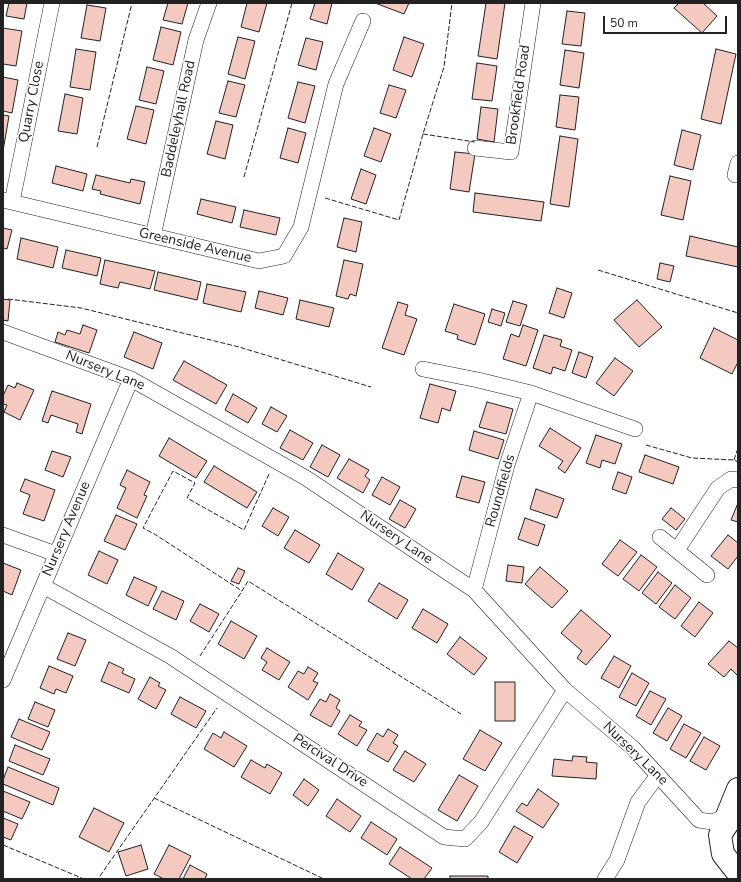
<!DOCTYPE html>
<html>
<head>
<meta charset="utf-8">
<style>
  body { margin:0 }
  #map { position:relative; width:741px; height:882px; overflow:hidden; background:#fff; font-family:"Nunito Sans",sans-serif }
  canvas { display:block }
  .frame { position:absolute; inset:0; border:4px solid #222; pointer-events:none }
  .scale { position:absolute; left:603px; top:16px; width:124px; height:18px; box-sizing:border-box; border:2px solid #222; border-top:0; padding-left:5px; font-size:12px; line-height:14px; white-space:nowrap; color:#222; -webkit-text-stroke:3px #fff; paint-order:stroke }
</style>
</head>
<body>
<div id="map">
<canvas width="741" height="882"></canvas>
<div class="frame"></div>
<div class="scale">50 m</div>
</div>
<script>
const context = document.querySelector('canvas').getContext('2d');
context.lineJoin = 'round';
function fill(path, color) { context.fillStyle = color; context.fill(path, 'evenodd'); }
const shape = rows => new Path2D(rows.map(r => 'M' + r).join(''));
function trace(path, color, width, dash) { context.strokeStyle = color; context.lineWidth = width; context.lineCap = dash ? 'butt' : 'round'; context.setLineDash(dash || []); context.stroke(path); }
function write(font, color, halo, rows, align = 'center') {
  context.font = font + ' "Nunito Sans",sans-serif'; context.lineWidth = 3; context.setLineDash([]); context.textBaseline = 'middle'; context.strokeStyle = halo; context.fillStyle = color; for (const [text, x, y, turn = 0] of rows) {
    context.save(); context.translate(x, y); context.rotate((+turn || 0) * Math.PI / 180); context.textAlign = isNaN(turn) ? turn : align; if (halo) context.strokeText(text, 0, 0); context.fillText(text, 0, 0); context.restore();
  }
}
const building = shape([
  [9,3,27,3,24,19,6,16,9,3],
  [168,3,188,3,182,24,163,20,168,3],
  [247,3,267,3,259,32,241,27,247,3],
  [315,3,332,3,327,24,310,19,315,3],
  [375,3,409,3,404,14,375,3],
  [486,3,505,3,497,59,478,56,486,3],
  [679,3,703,3,717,16,702,33,674,8,679,3],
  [87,5,106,8,100,41,81,38,87,5],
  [567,11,585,13,581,46,562,44,567,11],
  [161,27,181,32,173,65,153,60,161,27],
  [3,28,22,31,16,66,3,64,3,28],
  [238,37,255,41,245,79,228,74,238,37],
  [404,37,424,44,412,77,393,70,404,37],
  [306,38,323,42,316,70,298,65,306,38],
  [76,49,96,52,90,90,70,87,76,49],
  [716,49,736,54,721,124,701,119,716,49],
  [565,50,584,53,579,88,560,85,565,50],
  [477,63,497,66,492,101,472,99,477,63],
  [147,67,164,71,156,104,139,100,147,67],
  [3,77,18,80,12,113,3,111,3,77],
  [228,81,245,85,236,117,219,113,228,81],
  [298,82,315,86,305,123,288,118,298,82],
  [389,85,406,90,396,118,380,113,389,85],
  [65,94,83,98,77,134,58,131,65,94],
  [560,95,579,97,575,130,556,127,560,95],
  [136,106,154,110,146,144,127,139,136,106],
  [481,107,498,109,494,142,477,139,481,107],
  [3,115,9,116,3,151,3,115],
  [216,121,233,125,225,159,207,154,216,121],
  [288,128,306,133,298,163,280,158,288,128],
  [374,128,391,134,381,162,364,156,374,128],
  [682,130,701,135,693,170,674,165,682,130],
  [560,136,578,139,569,207,550,204,560,136],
  [455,152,475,154,469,192,450,189,455,152],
  [56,166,87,174,83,191,52,183,56,166],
  [361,169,376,175,366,204,351,199,361,169],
  [96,175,130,183,131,179,145,182,140,204,100,194,101,191,92,189,96,175],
  [670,176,691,181,683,220,661,215,670,176],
  [475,193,544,202,541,221,473,212,475,193],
  [201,199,236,207,232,223,197,214,201,199],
  [244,210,280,218,276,235,240,227,244,210],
  [344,218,362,222,356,252,337,247,344,218],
  [3,228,12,230,7,249,3,248,3,228],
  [690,236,738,247,738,267,686,256,690,236],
  [21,238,58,247,53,268,17,259,21,238],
  [66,250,101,258,97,276,62,268,66,250],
  [105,260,155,271,150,289,120,282,118,288,100,284,105,260],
  [344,260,363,264,356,296,350,294,348,299,336,296,344,260],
  [660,263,674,266,670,282,657,279,660,263],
  [158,272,201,282,197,300,154,290,158,272],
  [207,284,246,292,241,312,203,303,207,284],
  [557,288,572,293,564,318,549,313,557,288],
  [259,291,288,298,283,315,255,308,259,291],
  [3,299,10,300,8,321,3,320,3,299],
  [300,300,334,308,329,327,296,319,300,300],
  [637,300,662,327,639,347,614,320,637,300],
  [513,301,527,305,520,326,506,322,513,301],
  [398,302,408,305,405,315,417,319,404,355,382,348,398,302],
  [454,304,485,314,475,345,457,339,458,335,445,331,454,304],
  [492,309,505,313,501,326,488,322,492,309],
  [83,325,97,330,89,353,55,342,58,332,65,335,67,330,80,334,83,325],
  [523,325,538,330,526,366,503,359,511,334,519,337,523,325],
  [714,328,738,340,738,362,732,374,700,358,714,328],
  [134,332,162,343,153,369,124,357,134,332],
  [544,335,562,340,560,346,572,350,565,371,553,367,551,374,533,368,544,335],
  [579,352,593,357,586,378,572,373,579,352],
  [615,358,633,371,614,396,596,383,615,358],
  [184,361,227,385,216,404,173,380,184,361],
  [17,383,34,390,20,420,4,412,7,405,3,404,3,396,8,385,15,388,17,383],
  [430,384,456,391,450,411,442,408,438,423,420,418,430,384],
  [52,391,91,404,82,434,76,432,78,424,51,415,48,423,42,421,52,391],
  [233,394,257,408,248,423,225,410,233,394],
  [487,402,513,409,506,434,479,427,487,402],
  [271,407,287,416,277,432,262,424,271,407],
  [550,428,581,448,565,473,558,468,563,461,539,446,550,428],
  [290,430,313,443,303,460,280,448,290,430],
  [474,431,504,440,498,459,469,450,474,431],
  [596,435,622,444,615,464,602,460,600,468,586,463,596,435],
  [169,438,207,461,196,478,159,456,169,438],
  [322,445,340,455,328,477,310,467,322,445],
  [52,451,71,457,63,477,45,470,52,451],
  [645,455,679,467,673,484,639,472,645,455],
  [349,459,369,470,365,476,370,480,363,493,337,478,349,459],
  [214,466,257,492,247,508,204,482,214,466],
  [127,470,150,482,144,495,147,496,137,518,117,508,126,488,120,485,127,470],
  [618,472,632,477,626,494,612,489,618,472],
  [462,476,485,482,479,503,456,497,462,476],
  [382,477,400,487,390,505,372,495,382,477],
  [25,479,55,490,44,521,23,514,30,495,20,491,25,479],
  [536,489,564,499,557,518,530,509,536,489],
  [400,500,416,509,405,528,389,519,400,500],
  [738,503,738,522,731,520,738,503],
  [273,508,289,517,278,536,262,526,273,508],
  [671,508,685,519,676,530,662,519,671,508],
  [116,515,137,524,125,550,104,541,116,515],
  [525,518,545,525,538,546,518,539,525,518],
  [295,530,320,545,309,563,284,548,295,530],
  [728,535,738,543,738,556,728,569,711,556,728,535],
  [620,540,637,552,618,576,602,564,620,540],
  [99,551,118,560,107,584,88,575,99,551],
  [338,553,364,569,352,590,326,574,338,553],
  [641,555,657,567,639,591,623,579,641,555],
  [3,563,21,570,12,595,3,591,3,563],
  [508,565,524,567,522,583,506,581,508,565],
  [540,567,568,591,552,608,525,584,540,567],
  [238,568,245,571,239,584,231,581,238,568],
  [658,572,672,583,656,604,642,593,658,572],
  [134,577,157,587,148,606,126,595,134,577],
  [379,583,408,600,397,619,368,601,379,583],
  [675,585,691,598,675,619,659,607,675,585],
  [162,591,184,601,176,620,153,609,162,591],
  [699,602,713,613,695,637,681,626,699,602],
  [200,604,219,614,209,632,190,621,200,604],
  [423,609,448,624,437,643,412,628,423,609],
  [581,610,611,636,586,665,577,658,582,651,561,633,581,610],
  [231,621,257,636,244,659,218,644,231,621],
  [68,633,86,640,75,666,57,659,68,633],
  [460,637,487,658,474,675,447,654,460,637],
  [729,641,738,648,738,676,731,669,724,677,708,664,729,641],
  [267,648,290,662,279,680,262,670,267,662,261,658,267,648],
  [614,656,631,666,619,688,601,678,614,656],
  [109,662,124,669,122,673,135,679,129,693,101,681,109,662],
  [49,666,73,676,66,693,56,689,54,694,40,688,49,666],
  [308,667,318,673,313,681,318,683,308,700,288,687,298,671,304,674,308,667],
  [632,673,649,683,636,706,619,697,632,673],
  [150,677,160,683,158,686,166,690,156,709,138,699,150,677],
  [495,682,515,682,515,721,495,721,495,682],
  [650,691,666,699,651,725,636,716,650,691],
  [330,694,340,700,336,708,340,711,331,727,310,715,320,699,326,702,330,694],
  [180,697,206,711,196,728,171,714,180,697],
  [35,702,55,710,48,727,28,719,35,702],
  [668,708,682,716,667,741,653,733,668,708],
  [350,715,362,722,359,726,367,730,357,746,338,734,350,715],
  [19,719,50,732,42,750,11,737,19,719],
  [684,724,701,733,686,758,670,749,684,724],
  [388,729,398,735,393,743,398,746,388,762,367,750,377,733,383,737,388,729],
  [480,730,502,743,485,771,463,759,480,730],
  [224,732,247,746,234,767,204,749,213,733,221,738,224,732],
  [704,737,720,746,706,770,690,761,704,737],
  [15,745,50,759,43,775,9,761,15,745],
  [405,751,426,764,414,782,393,770,405,751],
  [573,756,587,757,586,762,597,763,596,779,552,776,554,759,572,761,573,756],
  [251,760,265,768,267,764,282,773,270,794,241,777,251,760],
  [8,767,59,788,53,805,3,784,3,780,8,767],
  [459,775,478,786,457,821,438,810,459,775],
  [304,779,319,790,308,806,293,795,304,779],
  [538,789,559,804,543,828,516,811,522,803,527,806,538,789],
  [3,791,30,802,22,819,3,811,3,791],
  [337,799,361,816,350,832,326,816,337,799],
  [94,808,124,823,109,852,79,837,94,808],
  [3,818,18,824,11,840,3,837,3,818],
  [371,822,397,839,387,855,361,838,371,822],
  [514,826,533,837,517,863,499,852,514,826],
  [141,845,148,869,126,876,118,852,141,845],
  [169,845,191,856,179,879,164,879,154,874,169,845],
  [400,847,432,868,424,879,412,879,389,864,400,847],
  [190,865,207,874,205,879,183,879,190,865],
  [450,876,488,876,488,879,450,879,450,876]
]);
fill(building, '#f3c9c0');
trace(building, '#222', 1);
const minor = shape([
  [475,148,511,152,533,3],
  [735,175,738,163],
  [3,200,259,261,284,256,301,227,336,84,363,21],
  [12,202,52,3],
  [153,236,196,40,209,3],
  [3,332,131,379,306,478,474,590,565,690,633,748,699,820,712,822,727,816],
  [423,369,478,380,531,393,635,429],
  [3,535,56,554],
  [660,537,707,575],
  [677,550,718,488,731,479,738,480],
  [43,586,170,656,444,837,465,839,481,822,565,690],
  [474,590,507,465,531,393],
  [3,680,131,379],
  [605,879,617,860,638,802,658,775]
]);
const primary = shape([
  [738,789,727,816,728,823,720,835,723,854,738,873]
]);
trace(minor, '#222', 16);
trace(primary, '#222', 24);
trace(minor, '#fff', 15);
trace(primary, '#fff', 22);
trace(shape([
  [423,134,475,142],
  [97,147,132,3],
  [244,177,292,3],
  [325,198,399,220,423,134,444,67,452,3],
  [598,270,738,313],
  [8,299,81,308,239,347,371,387],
  [646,445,692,458,734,460,738,462],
  [734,460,738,448],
  [269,474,244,530,187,498,195,483,173,471,143,528,156,535,242,591,248,581,461,714],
  [200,656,242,591],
  [154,798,324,879],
  [3,845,84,879],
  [100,876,217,708]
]), '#222', 1, [5, 2]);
write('14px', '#222', '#fff', [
  ["Brookfield Road",519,95,-82],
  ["Quarry Close",32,102,-79],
  ["Baddeleyhall Road",179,119,-78],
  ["Greenside Avenue",195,246,13],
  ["Nursery Lane",105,371,22],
  ["Roundfields",501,491,-74],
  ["Nursery Avenue",67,529,-67],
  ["Nursery Lane",396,538,34],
  ["Nursery Lane",635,754,44],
  ["Percival Drive",330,761,33]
]);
</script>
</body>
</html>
